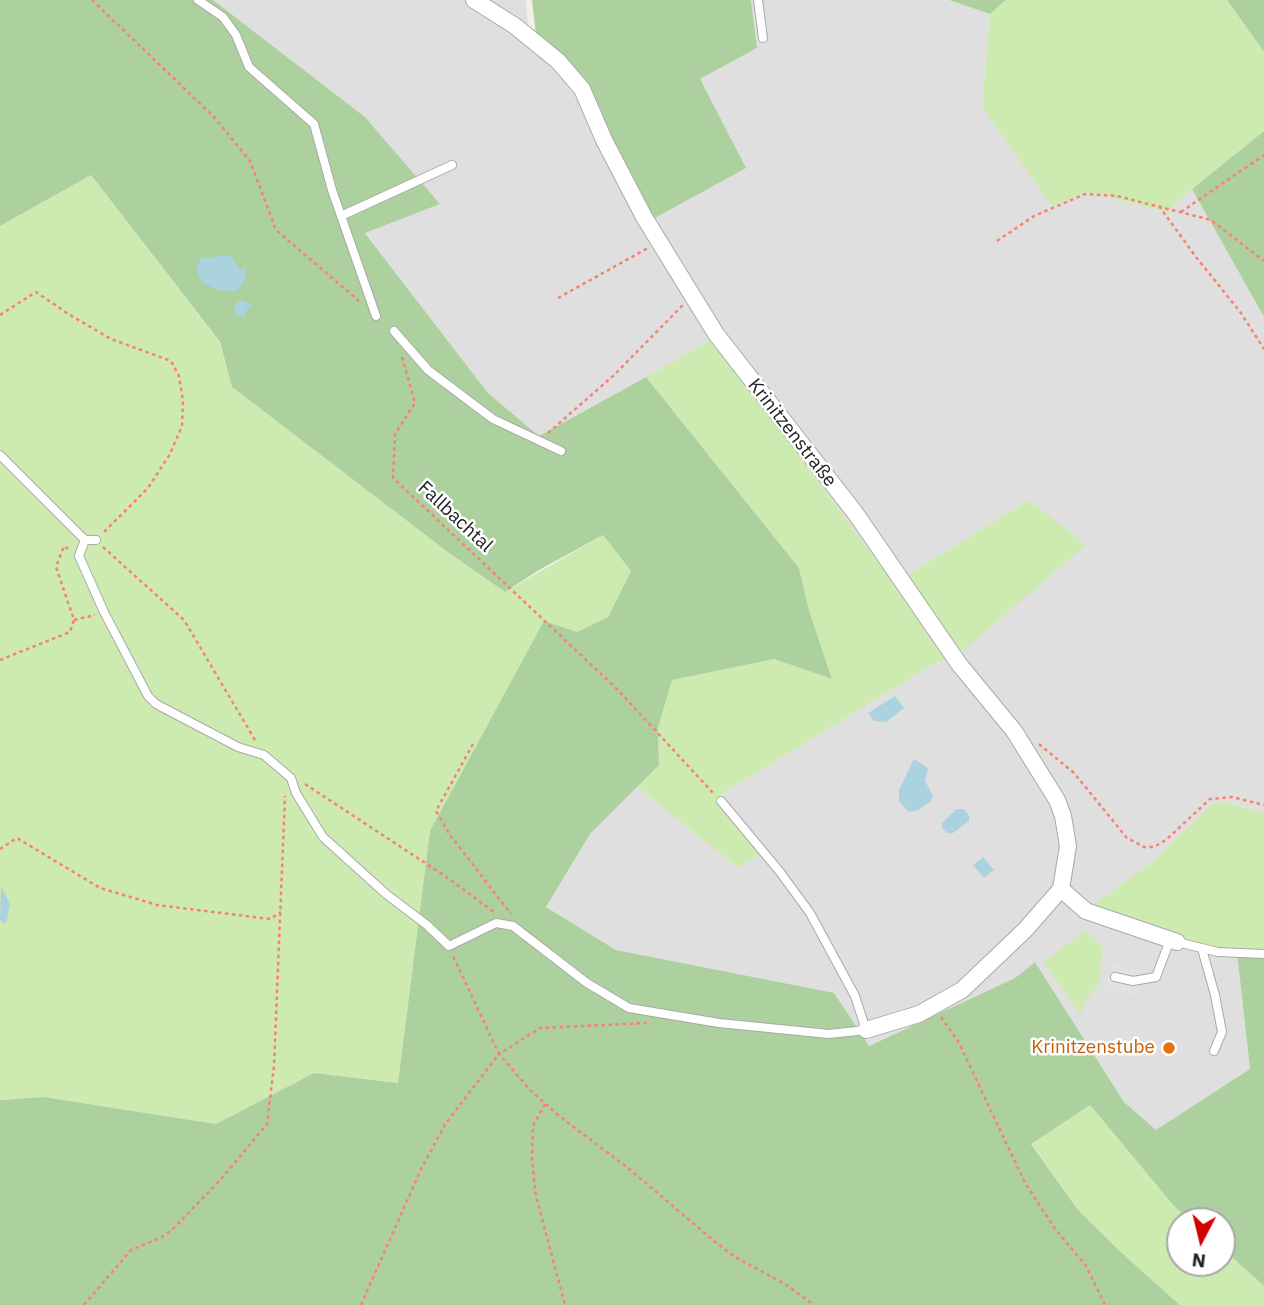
<!DOCTYPE html>
<html>
<head>
<meta charset="utf-8">
<style>
  body { margin:0 }
  #map { position:relative; width:1264px; height:1305px; overflow:hidden; background:#f2efe9; font-family:"IBM Plex Sans",sans-serif }
  canvas { display:block }
  .north { position:absolute; left:1166px; top:1207px; width:70px; height:70px; box-sizing:border-box; background:#fff; border:2px solid #a7a7a7; border-radius:50%; rotate:187deg; font-size:19px; font-weight:700; line-height:28px; text-align:center; color:#222 }
  .north::after { content:''; display:block; margin:auto; width:24px; height:32px; background:#d40000; clip-path:polygon(50% 0,100% 100%,50% 72%,0 100%) }
</style>
</head>
<body>
<div id="map">
<canvas width="1264" height="1305"></canvas>
<div class="north">N</div>
</div>
<script>
const context = document.querySelector('canvas').getContext('2d');
context.lineJoin = 'round';
function fill(path, color) { context.fillStyle = color; context.fill(path, 'evenodd'); }
const shape = rows => new Path2D(rows.map(r => 'M' + r).join(''));
function trace(path, color, width, dash) { context.strokeStyle = color; context.lineWidth = width; context.lineCap = dash ? 'butt' : 'round'; context.setLineDash(dash || []); context.stroke(path); }
function write(font, color, halo, rows, align = 'center') {
  context.font = font + ' "IBM Plex Sans",sans-serif'; context.lineWidth = 5; context.setLineDash([]); context.textBaseline = 'middle'; context.strokeStyle = halo; context.fillStyle = color; for (const [text, x, y, turn = 0] of rows) {
    context.save(); context.translate(x, y); context.rotate((+turn || 0) * Math.PI / 180); context.textAlign = isNaN(turn) ? turn : align; if (halo) context.strokeText(text, 0, 0); context.fillText(text, 0, 0); context.restore();
  }
}
fill(shape([
  [213,0,526,0,529,42,577,91,700,79,757,48,751,0,949,0,990,14,982,107,1086,192,1167,212,1192,189,1264,317,1264,813,1226,802,1212,804,1153,861,1087,911,1237,953,1250,1069,1156,1131,1124,1102,1035,962,1015,978,869,1046,719,971,616,950,546,907,590,834,637,787,738,868,764,849,720,795,927,668,967,647,1029,500,909,574,885,572,713,340,539,436,488,393,365,232,440,204,365,117]
]), '#e0dfdf');
fill(shape([
  [1006,0,1227,0,1264,52,1264,131,1192,189,1167,212,1086,192,1052,206,982,107,990,14],
  [91,175,220,343,232,387,449,553,505,592,603,535,631,571,608,617,577,632,430,831,398,1083,314,1073,216,1124,44,1097,0,1100,0,226],
  [713,339,885,572,909,574,1029,500,1086,545,967,647,927,668,720,795,765,849,738,868,637,787,659,765,658,728,672,679,774,659,832,679,809,610,799,568,646,377],
  [1225,802,1264,813,1264,954,1218,952,1086,911,1153,861,1212,804],
  [1086,930,1103,948,1099,985,1085,1001,1081,1015,1043,962],
  [1090,1105,1174,1206,1191,1221,1180,1221,1180,1263,1222,1263,1222,1248,1264,1286,1264,1305,1180,1305,1124,1255,1078,1210,1031,1143]
]), '#cdebb0');
fill(shape([
  [0,0,213,0,365,117,440,204,365,233,488,393,539,436,646,377,799,568,809,610,832,679,774,659,672,680,658,728,659,765,590,834,546,907,616,950,834,993,869,1046,1015,978,1035,962,1124,1102,1156,1130,1250,1069,1237,953,1264,954,1264,1286,1222,1248,1222,1221,1191,1221,1174,1206,1090,1105,1031,1144,1078,1210,1124,1255,1180,1305,0,1305,0,1100,44,1097,216,1124,314,1073,398,1083,430,831,544,621,577,632,608,617,631,571,603,535,539,570,505,592,449,553,232,387,220,342,91,175,0,226],
  [532,0,751,0,757,48,700,79,746,168,653,219,615,150,536,35],
  [949,0,1006,0,990,14],
  [1227,0,1264,0,1264,52],
  [1264,131,1264,317,1192,189]
]), '#add19e');
fill(shape([
  [1113,964,1142,971,1136,995,1106,988]
]), '#e2e2e2');
fill(shape([
  [231,255,240,270,246,267,246,278,237,291,217,290,202,282,196,268,201,258],
  [241,300,253,305,248,307,244,317,238,316,235,312,235,305],
  [895,696,904,708,886,722,874,721,868,713],
  [914,759,928,768,925,781,933,796,931,801,918,810,909,812,899,801,899,790],
  [956,809,964,809,969,816,969,821,953,833,947,833,942,828,942,823],
  [983,857,994,870,984,878,973,865],
  [1,887,10,903,6,924,0,920]
]), '#aad3df');
const lane = shape([
  [198,0,223,17,236,35,249,67,314,124,332,190,376,316],
  [758,0,763,38],
  [341,216,452,165],
  [394,331,428,370,493,419,561,451],
  [0,455,85,540,96,540],
  [85,540,79,556,104,612,148,696,156,704,238,747,264,755,291,778,296,793,323,837,386,894,427,925,449,946,496,923,513,926,587,983,629,1008,719,1023,829,1034,866,1030,855,996,810,913,780,872,721,801],
  [1177,942,1218,952,1264,954],
  [1202,949,1215,995,1222,1032,1214,1051],
  [1115,977,1133,981,1156,977,1170,940]
]);
const street = shape([
  [474,0,515,26,558,61,582,89,604,140,644,217,716,334,856,514,959,664,1014,731,1057,800,1063,816,1068,846,1061,889,1025,930,962,990,919,1014,866,1030],
  [1061,889,1086,911,1177,942]
]);
trace(lane, '#a9a9a9', 10);
trace(street, '#a9a9a9', 18);
trace(shape([
  [92,0,214,117,250,161,276,230,359,301],
  [1159,206,1196,257,1241,313,1264,349],
  [1181,212,1264,155],
  [997,241,1034,216,1085,194,1117,196,1211,220,1264,261],
  [558,298,648,248],
  [0,315,36,292,70,315,111,339,171,361,179,376,183,401,182,426,170,454,148,488,104,532],
  [402,357,415,403,395,434,393,478,618,690,713,793],
  [548,433,613,376,683,305],
  [103,547,184,620,255,740],
  [74,620,95,615],
  [0,660,70,632,74,620,56,567,64,546,71,551],
  [473,744,436,811,450,835,511,914],
  [1039,744,1074,773,1127,838,1144,847,1154,847,1166,840,1210,799,1232,797,1264,805],
  [305,784,445,876,494,912],
  [0,849,17,838,100,888,157,905,270,919,281,912],
  [941,1017,959,1043,1025,1183,1053,1226,1086,1266,1105,1305],
  [647,1023,540,1028,499,1054,530,1090,558,1115,628,1168,714,1241,735,1257,785,1284,814,1305],
  [545,1104,533,1126,532,1160,536,1196,565,1305],
  [84,1305,131,1250,162,1237,173,1229,223,1177,267,1124,274,1066,285,796],
  [361,1305,421,1169,446,1123,499,1054,453,956]
]), '#fa8072', 2.5, [3.5, 3.5]);
trace(lane, '#fff', 8);
trace(street, '#fff', 16);
for (const [x, y, r, color] of [
  [1169,1048,7,"#e8710a"]
]) { const dot = new Path2D(); dot.arc(x, y, r, 0, 2 * Math.PI); context.fillStyle = color; context.fill(dot); trace(dot, '#fff', 2.5); }
write('19px', '#222', '#fff', [
  ["Krinitzenstraße",792,433,52],
  ["Fallbachtal",455,517,43]
]);
write('19px', '#c56008', '#fff', [
  ["Krinitzenstube",1155,1048]
], 'right');
</script>
</body>
</html>
